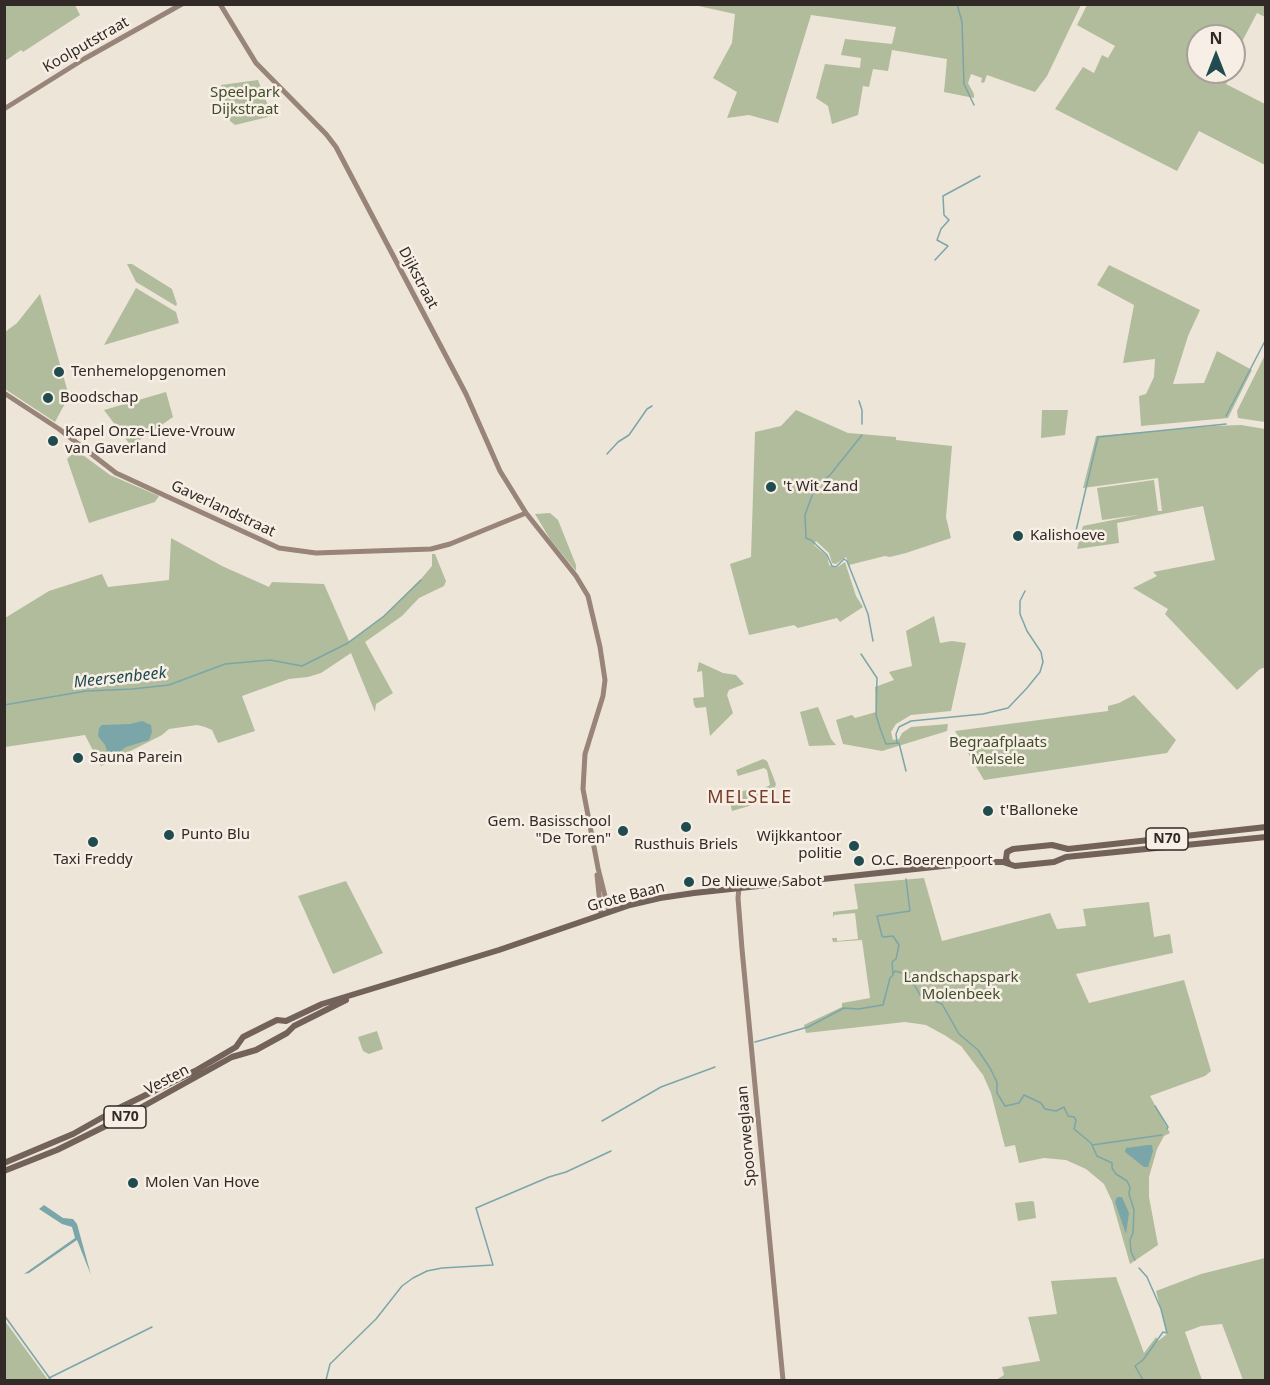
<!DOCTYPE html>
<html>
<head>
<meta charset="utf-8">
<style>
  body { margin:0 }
  #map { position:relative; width:1270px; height:1385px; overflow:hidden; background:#eee5d9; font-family:"Noto Sans",sans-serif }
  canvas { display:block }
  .frame { position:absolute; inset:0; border:6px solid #322a26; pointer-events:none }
  .north { position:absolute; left:1186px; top:24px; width:60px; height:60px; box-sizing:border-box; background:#f7efe5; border:2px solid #a8a099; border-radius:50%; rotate:0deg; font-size:16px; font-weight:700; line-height:24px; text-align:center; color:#322a26 }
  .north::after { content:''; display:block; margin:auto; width:21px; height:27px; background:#204c4f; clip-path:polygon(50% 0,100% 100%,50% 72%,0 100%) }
</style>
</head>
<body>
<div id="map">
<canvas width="1270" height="1385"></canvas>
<div class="frame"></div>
<div class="north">N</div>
</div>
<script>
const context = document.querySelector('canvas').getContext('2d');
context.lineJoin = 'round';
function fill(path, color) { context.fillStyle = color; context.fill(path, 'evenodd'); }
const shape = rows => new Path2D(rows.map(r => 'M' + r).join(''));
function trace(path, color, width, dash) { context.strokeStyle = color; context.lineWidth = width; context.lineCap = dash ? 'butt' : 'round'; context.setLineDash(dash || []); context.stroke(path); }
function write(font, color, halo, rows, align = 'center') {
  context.font = font + ' "Noto Sans",sans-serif'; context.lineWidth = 5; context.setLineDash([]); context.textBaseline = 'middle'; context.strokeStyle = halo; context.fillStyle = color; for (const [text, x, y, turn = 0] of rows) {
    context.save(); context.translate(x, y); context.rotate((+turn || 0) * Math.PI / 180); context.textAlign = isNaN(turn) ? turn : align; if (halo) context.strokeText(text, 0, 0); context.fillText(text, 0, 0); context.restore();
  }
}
fill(shape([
  [5,4,75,5,80,15,23,52,21,50,5,61],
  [694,5,1081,5,1047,76,1035,92,987,75,984,83,981,82,982,78,971,74,968,83,974,94,974,98,944,92,947,59,892,50,888,71,873,69,869,87,863,86,858,115,832,124,828,106,816,98,825,64,860,68,861,58,841,55,845,39,892,44,896,27,811,15,778,123,749,115,727,118,737,92,713,78,732,43,735,14],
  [1087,5,1265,5,1265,17,1257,13,1234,57,1234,36,1198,36,1198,72,1232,72,1226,84,1265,104,1265,165,1199,131,1177,171,1055,109,1083,67,1094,73,1102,55,1108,58,1115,46,1077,25],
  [258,80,272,116,235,125,230,121,221,85],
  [127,264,132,264,172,289,177,304,176,306,136,282],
  [1109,265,1200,310,1188,336,1173,384,1204,383,1217,351,1252,370,1228,418,1141,426,1139,396,1146,394,1154,377,1155,359,1123,363,1134,305,1097,285],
  [136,288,176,312,179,323,104,345],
  [40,294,69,396,55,422,5,389,5,332,17,323],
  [1265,355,1265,422,1238,418,1237,411],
  [166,392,173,417,131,446,104,410],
  [796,410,848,433,896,437,896,440,952,446,946,517,951,538,906,553,890,557,885,556,849,565,846,557,836,564,832,563,829,553,816,541,814,545,827,556,829,565,836,568,845,562,856,596,863,607,840,622,837,618,798,628,794,625,749,635,730,564,751,557,755,432,781,426],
  [1042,410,1068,410,1065,435,1041,438],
  [1241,425,1265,429,1266,667,1260,669,1237,690,1165,614,1168,609,1133,588,1157,576,1153,572,1215,560,1203,506,1117,523,1119,543,1077,549,1083,526,1138,515,1102,520,1097,488,1154,480,1158,511,1162,511,1158,478,1083,488,1096,436,1214,426],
  [76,450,110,475,159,496,155,502,89,523,67,459],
  [550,513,558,520,576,565,576,571,550,539,535,514],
  [171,538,222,566,269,587,272,582,324,584,349,641,385,615,421,579,432,566,432,554,435,554,446,581,444,586,419,598,402,616,365,642,393,693,376,704,375,712,351,653,321,673,308,677,289,679,242,696,255,731,218,743,212,730,205,727,197,725,169,729,162,735,101,766,85,735,5,747,5,618,49,591,102,574,108,587,169,580],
  [934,616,940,643,952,641,966,643,951,711,911,715,896,724,891,732,893,740,899,739,902,733,911,727,948,724,947,731,882,751,843,744,836,720,852,715,855,718,876,712,875,687,894,680,889,672,912,666,906,631],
  [699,662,723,673,736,675,744,684,729,690,727,695,733,713,710,736,706,707,696,708,694,705,693,698,704,697,702,671,697,672],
  [1134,695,1176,740,1167,753,984,780,955,731,1108,711,1108,706,1119,703],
  [818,707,831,739,836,745,809,746,800,712],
  [763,759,767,761,776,784,773,793,759,803,732,811,728,794,748,790,751,793,756,792,770,785,767,770,764,768,738,776,736,770],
  [924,878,942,941,1050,913,1057,929,1086,926,1083,909,1149,902,1154,937,1170,934,1173,953,1076,974,1089,1003,1184,980,1211,1071,1205,1076,1150,1096,1170,1133,1164,1136,1157,1149,1149,1177,1149,1197,1158,1245,1130,1264,1112,1201,1104,1184,1086,1169,1066,1160,1044,1158,1019,1163,1015,1145,1005,1147,991,1093,983,1075,961,1046,946,1036,926,1025,905,1022,806,1033,804,1025,842,1007,842,1003,870,998,862,940,833,942,832,938,837,938,837,941,858,939,855,913,834,915,833,918,833,912,858,909,854,884],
  [346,881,383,953,333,974,298,896],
  [377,1031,383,1049,369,1054,363,1051,358,1037],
  [1032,1201,1034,1202,1036,1218,1018,1221,1015,1203],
  [1265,1258,1265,1380,1243,1380,1222,1324,1201,1326,1185,1332,1202,1380,996,1380,1004,1375,1002,1367,1040,1361,1028,1317,1057,1314,1051,1281,1116,1277,1144,1353,1156,1337,1158,1341,1167,1334,1156,1291,1201,1274],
  [5,1321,48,1380,5,1380]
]), '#b0bc9b');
fill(shape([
  [142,721,151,725,152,732,149,740,126,747,113,757,108,754,105,745,98,736,99,728,102,725,130,724],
  [1148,1145,1152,1145,1153,1151,1148,1167,1144,1167,1125,1152,1126,1148],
  [1117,1197,1122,1197,1129,1213,1126,1234,1115,1202],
  [44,1205,63,1218,73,1219,77,1224,91,1275,77,1240,29,1273,24,1274,75,1238,72,1227,62,1224,39,1209]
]), '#7ba6a9');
trace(shape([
  [957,4,962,22,964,84,974,105],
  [935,260,948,246,937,240,941,229,949,220,944,215,943,196,980,176],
  [859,401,862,410,862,424],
  [1226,416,1266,339],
  [607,454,618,442,629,435,647,409,652,406],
  [816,487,830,475,862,435],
  [814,490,805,515,806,538,811,540,827,555,832,566,836,567,844,559,847,561,868,614,873,641],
  [1075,535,1098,437,1226,424],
  [861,654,877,678,876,715,881,731,886,744,899,743,906,771],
  [4,705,86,691,132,689,169,685,225,664,270,660,302,666,348,643,384,616,421,580],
  [897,743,896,734,899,727,911,721,983,714,1008,708,1027,688,1040,672,1043,662,1041,652,1027,631,1020,614,1020,601,1025,591],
  [893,974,895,971,902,973,911,979,920,995,942,1004,959,1034,978,1050,990,1068,997,1082,997,1093,1005,1106,1019,1103,1024,1095,1041,1103,1045,1109,1056,1111,1064,1107,1068,1116,1074,1117,1076,1120,1074,1129,1091,1143,1097,1156,1112,1163,1112,1168,1116,1174,1127,1181,1130,1187,1129,1194,1134,1210,1133,1233,1130,1240,1131,1252,1135,1260],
  [893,974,892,962,896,959,899,945,893,936,884,937,882,936,877,916,910,911,906,879],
  [755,1042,808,1027,844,1008,858,1009,883,1005,890,978,893,975],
  [1155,1106,1168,1127,1167,1129],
  [602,1121,661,1087,715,1067],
  [1092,1145,1162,1135],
  [1139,1268,1147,1277,1161,1309,1167,1333,1163,1332,1143,1360,1135,1366,1143,1380],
  [4,1315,51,1380],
  [49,1378,152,1327],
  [326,1380,330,1364,376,1319,402,1286,413,1278,427,1271,442,1268,493,1265,476,1208,549,1177,566,1172,611,1151]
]), '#7ba6a9', 1.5);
trace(shape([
  [220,4,256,63,326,134,336,147,466,394,500,471,526,513,576,576,588,596,600,647,605,680,603,696,585,754,583,789,598,868,609,912],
  [4,109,84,59,182,4],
  [4,393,59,429,116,473,279,548,316,553,431,549,450,544,526,513],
  [597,875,601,914],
  [739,888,738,898,742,949,783,1380]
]), '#988478', 5);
trace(shape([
  [1266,827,1068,849,1052,845,1013,849,1007,852,1006,859,1009,864,1015,866,1054,862,1066,857,1266,837],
  [4,1163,73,1134,119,1108,195,1071,236,1047,243,1037,277,1020,286,1021,322,1004,499,950,630,905,660,898,694,893,980,862,1003,862,1009,864],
  [4,1171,57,1150,124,1117,232,1057,256,1050,287,1033,294,1026,346,1000]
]), '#736259', 6);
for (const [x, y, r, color] of [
  [59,372,6,"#204c4f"],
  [48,398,6,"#204c4f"],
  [53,441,6,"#204c4f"],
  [771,487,6,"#204c4f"],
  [1018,536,6,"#204c4f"],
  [78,758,6,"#204c4f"],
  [988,811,6,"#204c4f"],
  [686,827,6,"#204c4f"],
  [623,831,6,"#204c4f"],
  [169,835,6,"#204c4f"],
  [93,842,6,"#204c4f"],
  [854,846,6,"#204c4f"],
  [859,861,6,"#204c4f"],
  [689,882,6,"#204c4f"],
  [133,1183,6,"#204c4f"]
]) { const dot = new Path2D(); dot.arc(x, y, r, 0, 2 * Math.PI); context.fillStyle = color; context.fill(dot); trace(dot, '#f7efe5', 2); }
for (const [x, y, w] of [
  [1167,839,42],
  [125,1117,42]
]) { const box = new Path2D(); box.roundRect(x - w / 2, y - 11, w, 22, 4.5); context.fillStyle = '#f7efe5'; context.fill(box); trace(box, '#322a26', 1.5); }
write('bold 14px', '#322a26', null, [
  ["N70",1167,839],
  ["N70",125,1117]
]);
write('15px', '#322a26', '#f7efe5', [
  ["Koolputstraat",86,45,-30],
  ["Dijkstraat",418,278,62],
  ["Gaverlandstraat",223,509,25],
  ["Grote Baan",626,897,-15],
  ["Vesten",167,1080,-28],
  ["Spoorweglaan",747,1136,-95]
]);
write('15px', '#414e2c', '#f7efe5', [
  ["Speelpark",245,93],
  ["Dijkstraat",245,110],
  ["Begraafplaats",998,743],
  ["Melsele",998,760],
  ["Landschapspark",961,978],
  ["Molenbeek",961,995]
]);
write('15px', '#322a26', '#f7efe5', [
  ["Tenhemelopgenomen",71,372],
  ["Boodschap",60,398],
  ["Kapel Onze-Lieve-Vrouw",65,432],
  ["van Gaverland",65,449],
  ["'t Wit Zand",783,487],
  ["Kalishoeve",1030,536],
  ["Sauna Parein",90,758],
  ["t'Balloneke",1000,811],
  ["Gem. Basisschool",611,822,"right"],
  ["\"De Toren\"",611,839,"right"],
  ["Punto Blu",181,835],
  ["Wijkkantoor",842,837,"right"],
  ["politie",842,854,"right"],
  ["Rusthuis Briels",686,845,"center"],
  ["Taxi Freddy",93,860,"center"],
  ["O.C. Boerenpoort",871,861],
  ["De Nieuwe Sabot",701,882],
  ["Molen Van Hove",145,1183]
], 'left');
write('italic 16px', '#204c4f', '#f7efe5', [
  ["Meersenbeek",120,678,-6]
]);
context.letterSpacing = '1.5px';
write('18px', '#7a3b27', '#f7efe5', [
  ["MELSELE",750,798]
]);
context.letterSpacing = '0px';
</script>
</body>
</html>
